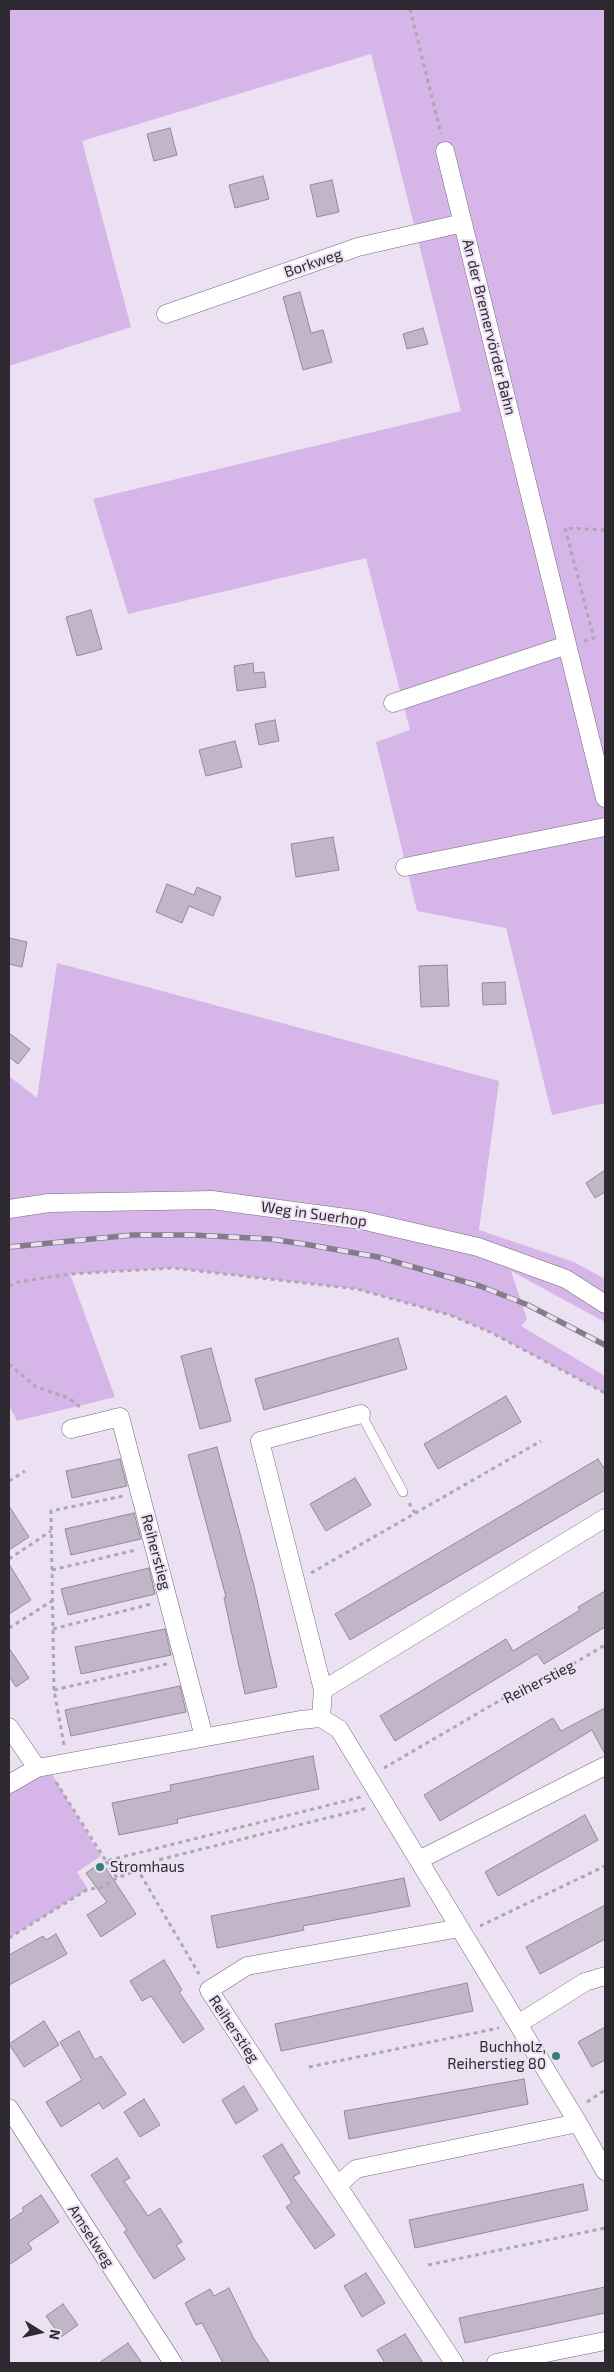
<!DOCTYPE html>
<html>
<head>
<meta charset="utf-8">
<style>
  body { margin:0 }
  #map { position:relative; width:614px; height:2372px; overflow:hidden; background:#ece1f2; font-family:"Exo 2",sans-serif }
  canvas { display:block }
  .frame { position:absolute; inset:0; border:10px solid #2f2a31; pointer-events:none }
  .north { position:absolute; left:15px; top:2307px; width:50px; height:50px; -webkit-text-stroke:4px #ece1f2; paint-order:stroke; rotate:100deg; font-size:14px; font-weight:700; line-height:20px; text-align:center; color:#2f2a31 }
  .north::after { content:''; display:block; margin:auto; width:18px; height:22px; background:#2f2a31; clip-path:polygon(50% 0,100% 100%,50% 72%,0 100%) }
</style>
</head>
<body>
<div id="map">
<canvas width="614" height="2372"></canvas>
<div class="frame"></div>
<div class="north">N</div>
</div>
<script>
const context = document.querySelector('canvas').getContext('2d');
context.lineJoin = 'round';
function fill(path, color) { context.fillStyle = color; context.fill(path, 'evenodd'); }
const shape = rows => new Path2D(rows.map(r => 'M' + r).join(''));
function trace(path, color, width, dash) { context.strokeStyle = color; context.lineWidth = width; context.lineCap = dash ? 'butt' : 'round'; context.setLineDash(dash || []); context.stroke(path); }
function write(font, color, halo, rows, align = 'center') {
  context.font = font + ' "Exo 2",sans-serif'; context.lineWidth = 4; context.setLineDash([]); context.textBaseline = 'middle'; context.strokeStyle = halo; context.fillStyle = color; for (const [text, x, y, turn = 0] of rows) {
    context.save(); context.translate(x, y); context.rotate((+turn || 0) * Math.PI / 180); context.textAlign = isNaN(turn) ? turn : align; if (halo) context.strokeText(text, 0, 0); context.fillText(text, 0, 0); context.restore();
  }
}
fill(shape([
  [9,9,605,9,605,1103,552,1115,506,928,417,911,376,742,410,730,366,558,128,614,93,499,461,411,371,54,82,141,131,327,9,366],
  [57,963,499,1081,479,1230,574,1262,605,1279,605,1322,511,1271,527,1319,521,1326,605,1376,605,1393,490,1332,450,1315,357,1289,173,1268,70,1274,115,1397,17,1421,9,1405,9,1076,37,1098],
  [47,1766,101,1856,77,1872,88,1889,9,1938,9,1784]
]), '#d6b5e8');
const building = shape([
  [170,128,177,155,154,161,147,134,170,128],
  [263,176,269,199,235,208,229,185,263,176],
  [332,180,339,212,317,217,310,185,332,180],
  [300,292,311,333,323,330,332,362,303,370,283,297,300,292],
  [423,328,428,344,407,349,403,334,423,328],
  [91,610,102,649,77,656,66,617,91,610],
  [253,663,254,673,264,672,266,687,237,691,234,666,253,663],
  [275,720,279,741,259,745,255,724,275,720],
  [235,741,242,767,206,776,199,750,235,741],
  [333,837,339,870,296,877,291,844,333,837],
  [167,884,194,895,197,887,221,897,213,916,189,906,182,923,156,912,167,884],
  [9,938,27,942,22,967,9,964,9,938],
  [447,965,449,1006,421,1007,419,966,447,965],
  [505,982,506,1004,483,1005,482,983,505,982],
  [9,1033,30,1049,18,1064,9,1057,9,1033],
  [605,1170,605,1192,595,1198,586,1183,605,1170],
  [398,1338,407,1369,264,1410,255,1379,398,1338],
  [211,1348,231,1421,200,1429,181,1356,211,1348],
  [506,1396,521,1422,438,1469,424,1444,506,1396],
  [217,1447,254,1586,277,1687,245,1694,224,1598,226,1597,188,1455,217,1447],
  [120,1459,127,1486,72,1498,66,1471,120,1459],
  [598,1459,605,1470,605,1490,350,1640,335,1614,598,1459],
  [355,1478,371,1505,326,1531,310,1504,355,1478],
  [9,1506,29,1537,9,1550,9,1506],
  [134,1513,141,1539,71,1555,65,1529,134,1513],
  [9,1564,31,1600,9,1614,9,1564],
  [149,1568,155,1594,68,1615,61,1589,149,1568],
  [605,1591,605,1627,544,1664,537,1654,395,1741,380,1716,506,1639,513,1651,580,1610,578,1607,605,1591],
  [165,1629,171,1655,81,1674,75,1647,165,1629],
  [9,1648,29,1678,16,1687,9,1676,9,1648],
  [180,1686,186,1712,71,1736,65,1710,180,1686],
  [605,1708,605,1754,592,1730,440,1821,424,1795,553,1718,561,1731,605,1708],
  [313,1756,319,1789,177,1819,178,1823,119,1835,112,1803,171,1791,170,1785,313,1756],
  [585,1815,598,1840,498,1896,485,1872,585,1815],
  [102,1862,136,1914,101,1937,87,1915,107,1902,86,1873,102,1862],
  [404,1878,410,1906,303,1926,304,1930,217,1948,211,1916,404,1878],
  [605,1905,605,1939,540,1974,526,1947,605,1905],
  [56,1934,67,1954,9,1985,9,1955,43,1936,46,1940,56,1934],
  [164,1960,182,1990,179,1992,204,2029,183,2043,151,1996,142,2001,130,1981,164,1960],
  [467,1983,473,2011,281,2051,275,2024,467,1983],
  [44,2021,59,2045,24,2067,9,2044,44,2021],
  [605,2027,605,2060,592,2067,578,2042,605,2027],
  [79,2031,95,2060,101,2056,126,2094,103,2109,99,2103,61,2127,46,2102,82,2080,60,2042,79,2031],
  [524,2079,528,2104,349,2139,344,2111,524,2079],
  [244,2086,258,2110,236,2124,222,2100,244,2086],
  [144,2099,160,2125,140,2137,124,2112,144,2099],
  [282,2144,300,2173,293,2177,335,2235,315,2249,286,2207,292,2203,263,2156,282,2144],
  [117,2158,130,2178,124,2181,148,2216,160,2208,182,2242,176,2245,185,2259,154,2279,124,2232,127,2230,91,2175,117,2158],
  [583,2184,588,2210,415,2248,409,2220,583,2184],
  [41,2195,59,2222,28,2243,32,2249,9,2265,9,2221,24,2211,22,2208,41,2195],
  [366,2273,385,2303,362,2317,344,2286,366,2273],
  [605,2287,605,2313,465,2343,459,2318,605,2287],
  [229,2288,254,2339,270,2363,223,2363,202,2323,196,2325,185,2303,210,2289,214,2296,229,2288],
  [63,2304,78,2325,61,2337,46,2316,63,2304],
  [405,2334,423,2363,385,2363,377,2350,405,2334],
  [128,2343,142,2363,99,2363,128,2343]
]);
fill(building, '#c1b6c7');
trace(building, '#938999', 1);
const lane = shape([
  [361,1414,403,1492]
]);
const street = shape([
  [445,151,605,798],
  [166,314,358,247,463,223],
  [393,703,567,645],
  [405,867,605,827],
  [9,1209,49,1203,212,1200,361,1220,478,1247,566,1279,605,1304],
  [71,1429,120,1417,204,1737],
  [323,1690,605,1518],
  [321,1718,323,1690,260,1441,361,1414],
  [9,1727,37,1768],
  [9,1784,37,1768,300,1720,321,1718,339,1729,578,2123,605,2171],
  [419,1860,605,1766],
  [518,2024,585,1982,605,1976],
  [9,2108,173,2363],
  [338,2185,356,2169,578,2123],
  [454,2363,209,1990,247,1966,460,1928],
  [496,2363,605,2341]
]);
trace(lane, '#746a7a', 10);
trace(street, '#746a7a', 19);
trace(shape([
  [410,9,441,134],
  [584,641,594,638,565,528,605,530],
  [9,1286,18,1282,70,1274,173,1268,357,1289,450,1315,490,1332,605,1393],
  [9,1364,36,1387,69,1398,81,1408],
  [9,1481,25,1471],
  [409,1503,415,1513],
  [9,1559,51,1531],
  [52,1570,136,1550],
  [311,1573,541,1441],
  [9,1628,52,1601],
  [53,1629,151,1604],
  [54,1690,167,1664],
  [64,1745,54,1690,51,1511,123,1496],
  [384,1768,528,1684,549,1678,605,1645],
  [56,1782,106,1861,361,1797],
  [106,1861,117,1878,138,1870,199,1974],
  [138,1870,150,1862,367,1808],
  [480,1926,605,1866],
  [9,1938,88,1889,100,1888,117,1878],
  [309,2067,499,2028],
  [587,2102,605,2090],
  [428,2265,605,2228]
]), '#afa6b3', 3, [4, 4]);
trace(lane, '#fff', 9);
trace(street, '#fff', 18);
const rail = shape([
  [9,1247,133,1235,192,1235,271,1239,310,1245,378,1257,480,1286,528,1305,605,1345]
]);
trace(rail, '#847c88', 5.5);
trace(rail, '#ece1f2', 4, [11]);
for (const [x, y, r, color] of [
  [100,1867,5,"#367e7a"],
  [556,2056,5,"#367e7a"]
]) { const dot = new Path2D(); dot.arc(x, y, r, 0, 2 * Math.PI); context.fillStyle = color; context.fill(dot); trace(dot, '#ece1f2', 2); }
write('15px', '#2f2a31', '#ece1f2', [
  ["Borkweg",313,263,-19],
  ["An der Bremervörder Bahn",489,327,76],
  ["Weg in Suerhop",314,1214,8],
  ["Reiherstieg",156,1552,75],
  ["Reiherstieg",539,1682,-27],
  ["Reiherstieg",234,2029,56],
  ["Amselweg",91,2236,57]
]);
write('15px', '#2f2a31', '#ece1f2', [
  ["Stromhaus",110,1867],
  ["Buchholz,",546,2047,"right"],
  ["Reiherstieg 80",546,2064,"right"]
], 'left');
</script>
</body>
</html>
